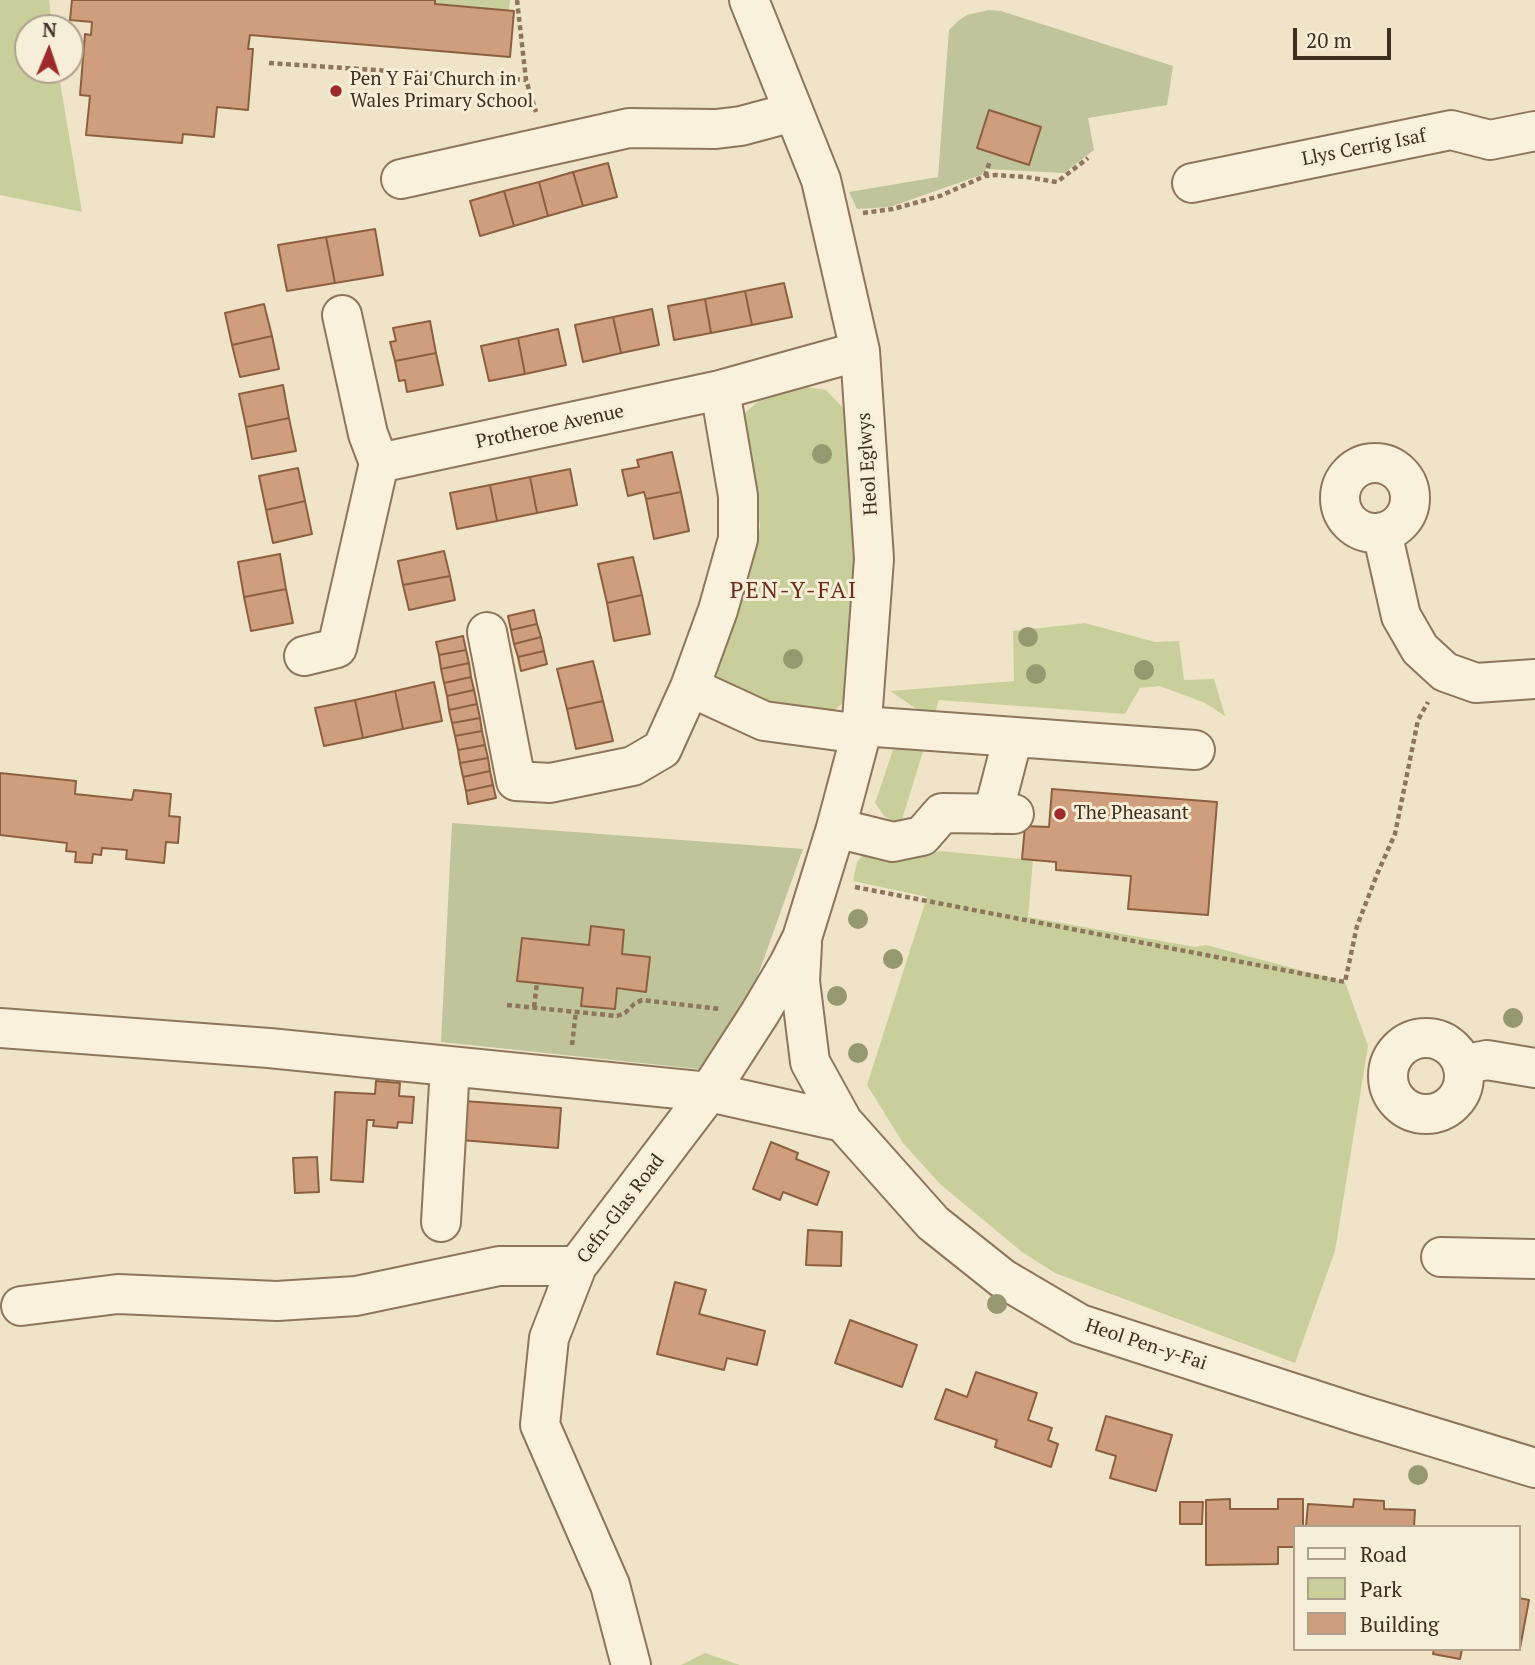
<!DOCTYPE html>
<html>
<head>
<meta charset="utf-8">
<style>
  body { margin:0 }
  #map { position:relative; width:1535px; height:1665px; overflow:hidden; background:#f0e4c8; font-family:"PT Serif",serif }
  canvas { display:block }
  .legend { position:absolute; left:1293px; top:1525px; width:228px; height:126px; box-sizing:border-box; background:#f7eed8; border:2px solid #ada18e; margin:0; padding:9px 12px; list-style:none; font-size:21px; color:#3d2e20 }
  .legend li { display:flex; align-items:center; gap:14px; height:35px }
  .legend b { width:35px; border:2px solid #ada18e }
  .north { position:absolute; left:14px; top:14px; width:70px; height:70px; box-sizing:border-box; background:#f7eed8; border:2px solid #ada18e; border-radius:50%; rotate:2deg; font-size:19px; font-weight:700; line-height:28px; text-align:center; color:#3d2e20 }
  .north::after { content:''; display:block; margin:auto; width:24px; height:32px; background:#9e2a2b; clip-path:polygon(50% 0,100% 100%,50% 72%,0 100%) }
  .scale { position:absolute; left:1293px; top:28px; width:98px; height:32px; box-sizing:border-box; border:4px solid #3d2e20; border-top:0; padding-left:9px; font-size:21px; line-height:24px; white-space:nowrap; color:#3d2e20; -webkit-text-stroke:5px #f7eed8; paint-order:stroke }
</style>
</head>
<body>
<div id="map">
<canvas width="1535" height="1665"></canvas>
<ul class="legend">
<li><b style="height:9px;background:#faf1dc"></b>Road</li>
<li><b style="height:19px;background:#c9cf9b"></b>Park</li>
<li><b style="height:19px;background:#cf9f7d"></b>Building</li>
</ul>
<div class="north">N</div>
<div class="scale">20 m</div>
</div>
<script>
const context = document.querySelector('canvas').getContext('2d');
context.lineJoin = 'round';
function fill(path, color) { context.fillStyle = color; context.fill(path, 'evenodd'); }
const shape = rows => new Path2D(rows.map(r => 'M' + r).join(''));
function trace(path, color, width, dash) { context.strokeStyle = color; context.lineWidth = width; context.lineCap = dash ? 'butt' : 'round'; context.setLineDash(dash || []); context.stroke(path); }
function write(font, color, halo, rows, align = 'center') {
  context.font = font + ' "PT Serif",serif'; context.lineWidth = 6; context.setLineDash([]); context.textBaseline = 'middle'; context.strokeStyle = halo; context.fillStyle = color; for (const [text, x, y, turn = 0] of rows) {
    context.save(); context.translate(x, y); context.rotate((+turn || 0) * Math.PI / 180); context.textAlign = isNaN(turn) ? turn : align; if (halo) context.strokeText(text, 0, 0); context.fillText(text, 0, 0); context.restore();
  }
}
fill(shape([
  [0,0,49,0,52,28,28,28,28,70,58,70,82,212,0,195],
  [435,0,510,0,509,10,435,4],
  [806,387,826,390,851,416,859,560,845,701,837,708,827,714,804,717,721,685,716,674,715,664,720,643,757,542,760,526,758,509,740,430,745,413,764,396],
  [1085,623,1155,642,1179,641,1184,680,1214,679,1225,716,1205,703,1160,686,1140,688,1125,714,939,700,933,720,890,691,1014,681,1013,631],
  [925,745,900,826,884,816,875,803,893,750,908,746],
  [940,851,1033,860,1028,917,1195,947,1206,945,1345,982,1368,1046,1335,1251,1295,1363,1055,1273,1022,1252,940,1184,903,1143,867,1085,927,897,853,881,857,862,863,855,870,853,912,858],
  [705,1653,740,1665,681,1665]
]), '#c9cf9b');
fill(shape([
  [989,10,1001,11,1173,66,1167,105,1088,118,1094,150,1064,173,986,169,981,175,890,207,857,209,849,192,938,177,949,30,958,21,967,15],
  [452,823,803,849,747,1006,708,1070,441,1042]
]), '#bfc49a');
const building = shape([
  [72,0,435,0,435,4,514,11,510,57,250,35,248,49,253,49,248,110,217,107,214,137,183,134,182,143,86,135,90,96,80,95,85,34,91,35,92,22,70,20,72,0],
  [989,110,1041,127,1029,165,977,148,989,110],
  [608,163,617,197,583,206,573,172,608,163],
  [573,172,583,206,548,216,539,182,573,172],
  [539,182,548,216,514,226,504,191,539,182],
  [504,191,514,226,480,236,470,201,504,191],
  [375,229,383,275,335,283,326,237,375,229],
  [326,237,335,283,287,291,278,245,326,237],
  [784,283,792,317,752,325,745,291,784,283],
  [745,291,752,325,711,333,705,299,745,291],
  [705,299,711,333,674,340,668,306,705,299],
  [264,304,272,336,232,345,225,313,264,304],
  [652,309,659,345,621,353,613,317,652,309],
  [613,317,621,353,583,362,575,325,613,317],
  [430,321,436,353,395,361,390,342,396,341,393,328,430,321],
  [558,329,566,365,525,374,518,338,558,329],
  [272,336,279,369,240,377,232,345,272,336],
  [518,338,525,374,489,381,481,346,518,338],
  [436,353,443,385,407,392,405,380,399,381,395,361,436,353],
  [283,385,289,418,246,427,239,394,283,385],
  [289,418,296,451,252,459,246,427,289,418],
  [672,452,681,492,646,499,644,492,628,496,622,470,639,467,637,460,672,452],
  [298,468,305,501,266,510,259,476,298,468],
  [570,469,577,505,537,513,530,477,570,469],
  [530,477,537,513,497,521,490,485,530,477],
  [490,485,497,521,457,529,450,493,490,485],
  [681,492,689,531,654,539,646,499,681,492],
  [305,501,312,534,273,543,266,510,305,501],
  [444,551,450,576,403,585,398,561,444,551],
  [280,554,286,589,244,597,238,562,280,554],
  [633,557,642,595,607,603,598,564,633,557],
  [450,576,455,600,409,610,403,585,450,576],
  [286,589,293,623,251,631,244,597,286,589],
  [642,595,650,634,614,641,607,603,642,595],
  [534,610,537,624,511,630,508,616,534,610],
  [537,624,541,637,514,644,511,630,537,624],
  [463,636,466,650,439,655,436,642,463,636],
  [541,637,544,651,518,657,514,644,541,637],
  [466,650,469,663,441,669,439,655,466,650],
  [544,651,547,664,521,671,518,657,544,651],
  [593,661,603,701,567,709,557,669,593,661],
  [469,663,471,677,444,683,441,669,469,663],
  [471,677,474,690,447,696,444,683,471,677],
  [434,682,442,721,403,729,395,691,434,682],
  [474,690,477,704,449,710,447,696,474,690],
  [395,691,403,729,363,738,355,700,395,691],
  [355,700,363,738,324,746,315,708,355,700],
  [603,701,613,741,576,749,567,709,603,701],
  [477,704,480,718,452,723,449,710,477,704],
  [480,718,482,731,455,736,452,723,480,718],
  [482,731,485,745,458,750,455,736,482,731],
  [485,745,488,758,460,763,458,750,485,745],
  [488,758,490,771,463,777,460,763,488,758],
  [490,771,493,785,466,791,463,777,490,771],
  [0,773,76,781,75,794,132,800,134,790,171,794,169,816,180,817,178,843,166,842,164,863,126,859,127,850,102,848,101,855,93,854,92,863,75,862,76,852,66,851,67,843,0,835,0,773],
  [493,785,496,798,468,804,466,791,493,785],
  [1052,789,1217,802,1208,915,1128,909,1131,876,1056,870,1056,862,1022,859,1025,826,1049,827,1052,789],
  [591,926,624,930,622,954,650,957,646,992,617,988,615,1009,581,1006,583,988,517,981,522,938,589,945,591,926],
  [376,1081,400,1083,399,1096,414,1097,412,1123,398,1122,397,1128,373,1126,374,1120,367,1120,363,1182,331,1180,335,1092,375,1094,376,1081],
  [464,1101,561,1108,558,1148,461,1140,464,1101],
  [771,1142,798,1153,796,1159,829,1172,817,1205,783,1192,780,1200,753,1189,771,1142],
  [317,1157,319,1192,295,1193,293,1158,317,1157],
  [808,1230,842,1232,841,1266,806,1265,808,1230],
  [675,1282,706,1290,699,1314,765,1331,757,1365,727,1358,724,1370,657,1354,675,1282],
  [850,1320,917,1345,902,1387,835,1363,850,1320],
  [976,1372,1037,1393,1028,1420,1052,1428,1048,1440,1058,1444,1051,1467,995,1447,997,1440,935,1419,946,1389,967,1397,976,1372],
  [1106,1416,1172,1435,1156,1491,1110,1478,1116,1456,1096,1450,1106,1416],
  [1230,1499,1230,1509,1278,1509,1278,1499,1303,1499,1303,1527,1295,1527,1295,1547,1278,1547,1278,1564,1206,1565,1206,1500,1230,1499],
  [1354,1499,1384,1501,1384,1509,1415,1510,1414,1527,1306,1527,1308,1504,1353,1507,1354,1499],
  [1180,1502,1203,1502,1202,1524,1180,1524,1180,1502],
  [1519,1598,1529,1600,1520,1648,1519,1648,1519,1598],
  [1434,1649,1462,1649,1460,1659,1433,1654,1434,1649]
]);
fill(building, '#cf9f7d');
trace(building, '#8d5f41', 2);
const minor = shape([
  [401,179,629,128,716,129,741,126,793,112],
  [1192,183,1451,130,1490,140,1535,131],
  [342,315,368,434,379,463],
  '1340 498a35 35 0 1 1 70 0a35 35 0 1 1-70 0Z',
  [1382,532,1401,616,1420,649,1445,672,1476,683,1535,679],
  [487,632,516,781,550,783,633,766,662,749,690,687,718,610,738,539,738,496,720,390],
  [304,656,337,648,379,463,720,390,860,351],
  [690,687,764,721,861,734],
  [862,726,1195,750],
  [993,814,1013,737],
  [836,828,893,842,922,836,942,813,1014,814],
  [802,944,800,981,810,1062,843,1122,933,1223,1002,1278,1080,1324,1358,1414,1535,1468],
  [0,1028,269,1048,709,1092,843,1122],
  '1388 1076a38 38 0 1 1 76 0a38 38 0 1 1-76 0Z',
  [1462,1065,1487,1060,1535,1068],
  [441,1222,450,1066],
  [1441,1257,1535,1259],
  [21,1306,118,1294,277,1301,356,1296,499,1266,577,1266],
  [631,1665,610,1585,540,1425,549,1338,577,1266,709,1092,760,1013,789,964,802,938,836,828,861,734,874,559,860,351,821,180,749,0]
]);
trace(minor, '#8d765c', 42);
trace(shape([
  [517,0,526,80,536,112],
  [269,63,526,80],
  [985,176,990,161],
  [863,213,893,209,940,196,985,176,997,175,1026,177,1057,182,1088,158],
  [855,887,1345,982,1357,926,1378,872,1395,834,1418,720,1428,702],
  [507,1005,617,1016,625,1013,634,1004,642,1000,720,1009],
  [534,1007,537,983],
  [572,1045,576,1011]
]), '#8d765c', 4.5, [5, 3.5]);
trace(minor, '#faf1dc', 38);
context.fillStyle = '#96986f';
for (const [x, y] of [
  [822,454],
  [1028,637],
  [793,659],
  [1144,670],
  [1036,674],
  [858,919],
  [893,959],
  [837,996],
  [1513,1018],
  [858,1053],
  [997,1304],
  [1418,1475]
]) { context.beginPath(); context.arc(x, y, 10, 0, 2 * Math.PI); context.fill(); }
for (const [x, y, r, color] of [
  [336,91,7,"#9e2a2b"],
  [1060,814,7,"#9e2a2b"]
]) { const dot = new Path2D(); dot.arc(x, y, r, 0, 2 * Math.PI); context.fillStyle = color; context.fill(dot); trace(dot, '#f7eed8', 2.5); }
write('19px', '#3d2e20', '#f7eed8', [
  ["Pen Y Fai Church in",350,80],
  ["Wales Primary School",350,102],
  ["The Pheasant",1074,814]
], 'left');
write('19px', '#3d2e20', '#f7eed8', [
  ["Llys Cerrig Isaf",1364,148,-11],
  ["Protheroe Avenue",550,427,-12],
  ["Heol Eglwys",868,464,-94],
  ["Cefn-Glas Road",621,1209,-53],
  ["Heol Pen-y-Fai",1146,1345,18]
]);
context.letterSpacing = '2px';
write('23px', '#6b2e1e', '#f7eed8', [
  ["PEN-Y-FAI",794,591]
]);
context.letterSpacing = '0px';
</script>
</body>
</html>
